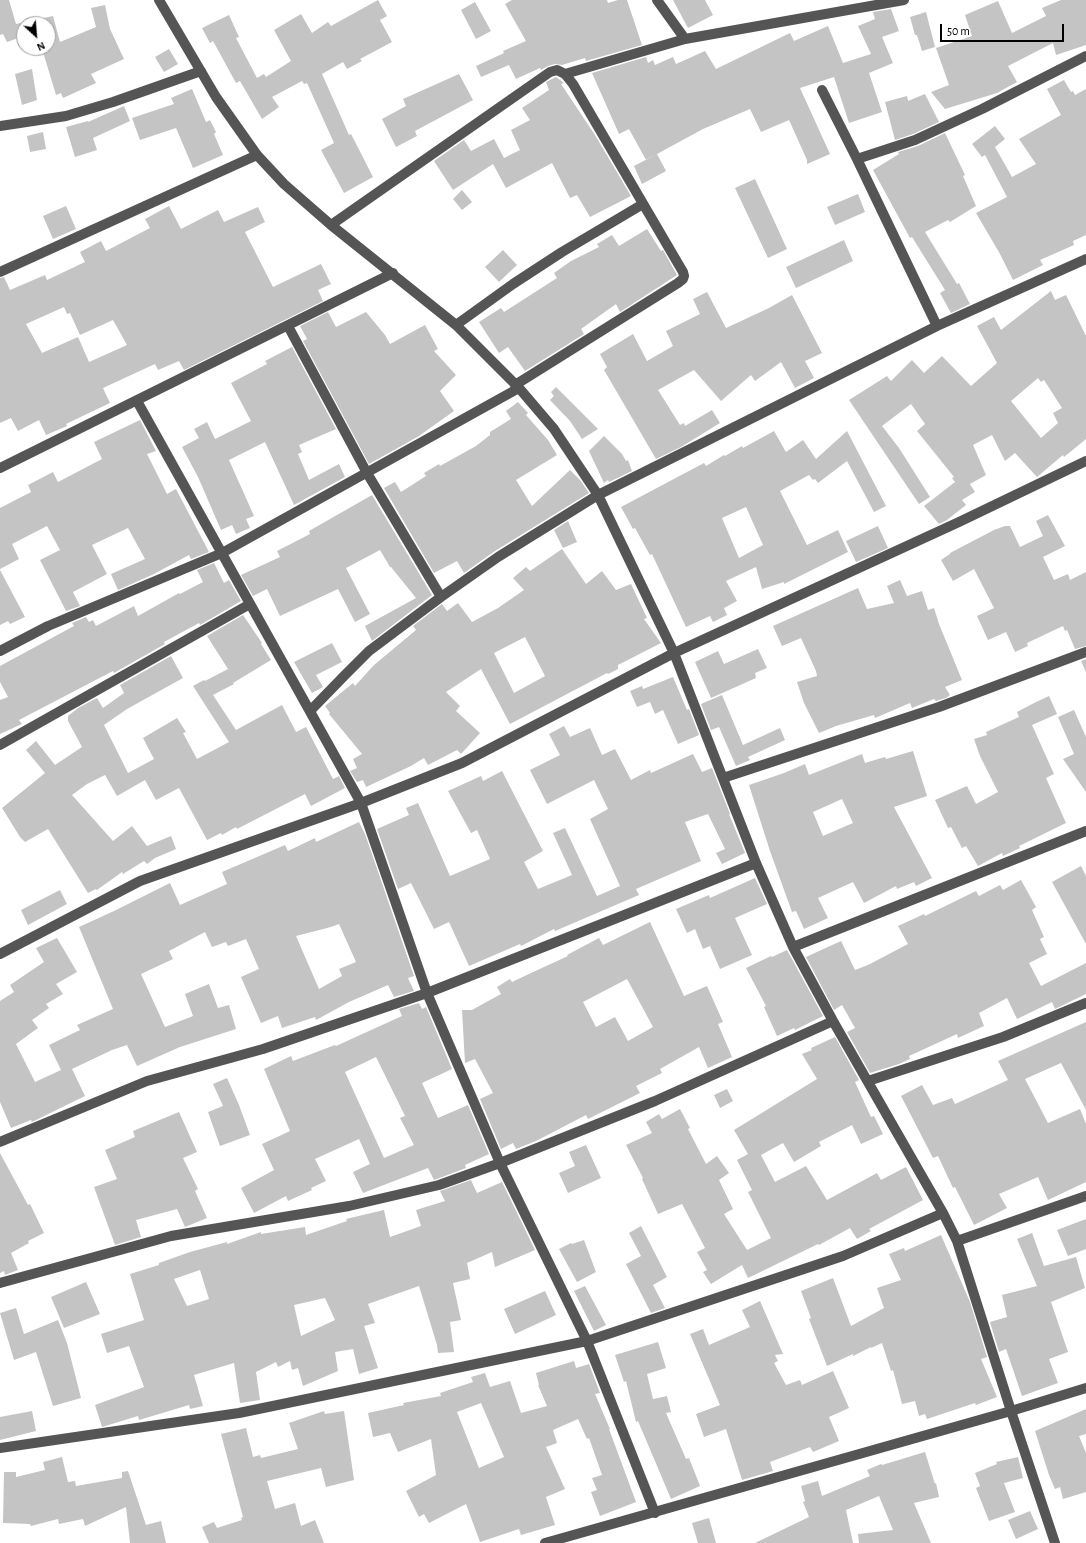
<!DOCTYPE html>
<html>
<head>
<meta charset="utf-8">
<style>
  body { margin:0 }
  #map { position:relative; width:1086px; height:1543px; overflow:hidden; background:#fff; font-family:"Alegreya Sans",sans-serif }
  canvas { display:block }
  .north { position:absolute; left:16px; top:16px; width:40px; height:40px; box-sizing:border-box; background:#fff; border:1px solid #999; border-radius:50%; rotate:154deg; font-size:11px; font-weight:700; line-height:16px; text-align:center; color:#000 }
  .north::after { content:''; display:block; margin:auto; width:14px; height:18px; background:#000; clip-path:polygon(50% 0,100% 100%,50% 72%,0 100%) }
  .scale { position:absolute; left:940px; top:24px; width:124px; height:18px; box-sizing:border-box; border:2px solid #000; border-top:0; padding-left:5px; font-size:12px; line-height:14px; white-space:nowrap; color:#000; -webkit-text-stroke:3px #fff; paint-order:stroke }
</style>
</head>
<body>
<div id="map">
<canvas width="1086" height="1543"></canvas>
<div class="north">N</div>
<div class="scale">50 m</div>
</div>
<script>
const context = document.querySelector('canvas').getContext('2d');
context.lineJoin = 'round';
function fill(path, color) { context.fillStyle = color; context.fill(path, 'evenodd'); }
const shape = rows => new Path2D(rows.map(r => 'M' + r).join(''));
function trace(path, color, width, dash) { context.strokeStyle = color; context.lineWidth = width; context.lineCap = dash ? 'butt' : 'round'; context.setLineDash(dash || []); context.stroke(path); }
fill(shape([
  [0,0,9,0,16,24,53,16,60,42,96,27,91,8,105,5,110,29,124,59,91,74,96,83,63,98,61,93,56,95,43,52,41,52,39,48,48,48,48,24,24,24,24,36,7,42,3,34,0,35],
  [378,0,387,16,380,20,392,42,360,59,362,61,347,69,343,62,322,74,349,135,351,134,373,177,344,193,321,150,334,143,307,83,304,84,302,81,272,97,279,107,262,119,240,81,236,83,213,41,210,43,202,28,229,15,239,37,236,38,257,78,264,74,266,77,291,61,274,30,301,14,312,33,328,22,331,26],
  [512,0,607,0,608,3,618,0,627,0,642,45,586,61,585,58,562,65,555,64,548,66,541,70,540,68,516,79,509,65,481,77,476,66,504,53,503,51,526,41,505,4],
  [673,0,705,0,713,15,688,28],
  [1061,0,1086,0,1086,45,1056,55,1053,43,1008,66,1017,82,997,93,945,109,931,92,949,85,936,48,972,36,965,15,998,1,1012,33,1046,16,1042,8],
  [475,2,491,31,476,39,461,10],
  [891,9,899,31,882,37,893,63,869,73,882,112,849,123,834,77,800,88,830,154,807,164,807,160,789,120,761,132,750,109,703,129,646,160,629,129,619,134,592,73,646,57,648,63,653,60,655,65,673,57,676,64,705,51,716,69,790,33,794,41,828,26,843,63,871,54,858,26,875,19,873,12],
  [926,12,935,47,922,51,917,35,915,35,910,17],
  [169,49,178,64,164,72,155,57],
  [32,69,37,100,22,105,15,74],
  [459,74,473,100,415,131,417,136,396,147,382,119,406,106,403,99],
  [556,77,564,83,561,84,595,135,631,196,590,217,577,195,570,198,552,163,506,188,493,164,453,190,434,161,464,140,471,151,494,139,504,158,520,150,511,130,530,120,522,108,549,90,546,82],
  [1064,80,1071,92,1073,91,1075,95,1086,89,1086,235,1073,241,1074,245,1040,260,1043,265,1013,280,1000,254,976,213,1007,197,985,155,982,157,972,144,995,126,1005,139,995,147,1012,177,1036,164,1019,139,1061,115,1047,89],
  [192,89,206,122,210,120,216,132,214,134,223,155,193,168,176,128,140,140,132,118,174,104,171,98],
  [925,94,939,122,913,134,895,140,885,102,907,96,908,101],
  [124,106,130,121,93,138,97,150,75,157,66,127,88,121,88,122],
  [43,132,46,149,30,152,27,136],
  [945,133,965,175,963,176,976,206,950,222,948,220,925,232,957,284,959,283,970,304,951,313,940,293,945,290,912,237,910,238,873,170,899,154,898,152,918,146],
  [657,154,666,171,642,184,634,166],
  [755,179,787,249,768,258,735,188],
  [462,190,472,202,462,210,453,199],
  [858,194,865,212,835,225,827,207],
  [66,206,76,229,53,239,43,216],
  [169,206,181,229,218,210,224,222,258,207,265,222,245,232,273,287,321,264,331,284,318,290,323,301,184,370,179,361,158,370,155,364,103,388,110,403,66,424,67,426,46,435,39,420,18,431,11,418,0,423,0,278,4,277,10,290,45,275,47,280,85,262,80,252,101,241,106,251,150,228,145,219],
  [64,307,67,314,70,313,80,335,113,320,127,345,89,362,78,337,42,353,26,324],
  [647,229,661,251,663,250,677,275,620,312,616,304,581,329,584,334,525,371,508,347,499,353,479,322,501,308,504,312,557,278,554,273,571,261,599,247,597,244,612,235,619,246],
  [844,240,853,261,796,288,786,267],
  [503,250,517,265,499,282,485,267],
  [1051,291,1055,300,1066,295,1086,336,1086,439,1064,457,1063,455,1037,477,1015,453,1005,461,992,435,973,445,986,475,970,484,975,492,962,500,966,505,947,520,939,524,924,506,955,482,952,478,954,477,917,431,925,424,911,404,882,426,899,448,930,497,919,504,849,400,887,376,891,381,912,360,924,373,942,356,971,386,997,363,977,326,994,317,1001,330],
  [1038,378,1041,382,1044,380,1062,408,1053,413,1058,423,1041,438,1011,401],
  [707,292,726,328,769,308,792,295,822,353,805,361,814,378,795,388,781,362,755,381,751,375,721,401,694,370,658,390,680,425,684,423,685,426,712,410,720,423,681,447,656,459,604,370,607,367,600,354,633,334,647,361,673,346,666,331,700,314,693,299],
  [328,312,336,327,366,312,385,335,390,344,425,325,438,349,434,351,456,375,440,391,454,411,419,436,369,464,303,341,307,339,300,326],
  [292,347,336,429,299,445,302,452,298,454,309,480,339,464,345,477,294,505,265,442,229,460,254,516,246,519,250,528,236,534,232,525,221,530,198,477,182,447,199,438,194,429,207,422,215,439,251,421,231,383,267,364,265,361],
  [556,387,598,429,582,439,570,421,550,400,554,396,551,392],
  [518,402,528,413,526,415,548,440,557,455,516,480,532,506,570,470,580,480,589,493,495,551,464,573,457,561,434,573,384,488,395,482,401,492,426,476,424,473,439,464,440,466,476,446,490,435,490,432,511,419,506,411],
  [140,420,156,451,147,454,167,494,176,489,209,552,191,559,189,555,154,574,118,590,111,574,145,559,128,528,92,545,107,574,73,592,80,606,66,611,40,560,60,550,47,526,12,544,19,559,0,569,0,508,31,492,28,485,53,472,58,482,102,459,94,442],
  [774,431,786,452,803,440,816,459,847,431,886,506,874,512,847,461,818,483,815,479,813,480,809,475,780,491,807,545,838,530,848,552,784,584,784,582,762,589,756,567,726,581,737,601,724,608,727,615,713,622,710,616,686,627,652,554,650,555,635,528,633,529,621,507,704,463,706,466,724,455,725,456,742,446,743,448],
  [746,507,763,545,739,558,722,518],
  [604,436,622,454,626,461,628,460,632,471,609,482,608,480,604,483,589,451],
  [372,495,432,595,372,641,365,626,416,598,391,567,390,567,380,550,346,568,370,614,355,622,338,589,280,616,267,589,253,596,241,575,280,557,277,551,310,534,309,531],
  [1048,515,1065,546,1043,557,1054,580,1068,574,1070,580,1086,572,1086,646,1075,649,1067,630,1065,631,1063,626,1027,643,1028,646,1015,652,1006,632,988,640,977,616,994,608,974,569,953,581,941,560,950,554,950,553,994,530,1005,526,1010,526,1020,547,1043,536,1036,521],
  [568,521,577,542,563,548,554,530],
  [878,526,888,548,856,562,846,541],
  [562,549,586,584,602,571,616,590,631,584,647,618,644,619,661,643,618,665,618,669,608,674,607,673,510,724,481,669,446,692,460,706,456,711,480,733,461,754,457,750,428,765,424,758,411,766,366,787,363,780,357,782,350,771,357,768,353,759,362,754,329,714,330,713,325,706,353,683,355,686,374,665,416,630,413,626,442,604,447,611,458,603,472,622,498,608,524,590,513,578,526,567,530,571],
  [525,637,545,676,514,693,494,653],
  [214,563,224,583,229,580,241,601,200,625,199,623,164,642,165,644,114,673,113,671,19,720,22,724,0,734,0,700,8,697,0,682,0,666,74,626,72,623,86,617,89,622,93,620,96,626,134,606,138,616,179,593,180,594,203,582,197,570],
  [0,570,25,617,10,624,8,621,0,625],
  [900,580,907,596,922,591,928,610,934,608,939,624,962,680,945,687,950,695,946,698,936,701,934,699,912,708,910,703,875,718,874,715,836,726,819,733,804,703,797,682,817,676,816,671,801,638,782,646,773,626,858,588,867,609,894,603,887,586],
  [243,615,262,643,261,644,271,660,233,683,234,684,213,695,236,730,282,705,296,732,306,727,333,779,339,776,345,788,311,806,305,794,237,829,236,827,222,835,221,833,207,840,179,788,156,800,145,780,117,796,105,775,87,784,72,795,113,841,132,826,147,846,171,836,176,849,155,858,147,864,144,861,123,874,122,872,97,890,96,889,88,893,48,829,25,842,20,837,2,808,45,773,26,750,36,741,55,765,82,747,68,721,68,716,78,708,97,698,103,708,124,693,120,685,171,656,183,678,127,709,104,725,128,773,154,759,143,738,177,718,186,732,183,733,197,759,229,742,193,686,204,680,205,681,228,669,207,636],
  [332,643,342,662,316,675,323,687,312,693,294,662],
  [758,649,767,668,755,673,756,678,711,698,695,662,718,651,724,664],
  [1086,659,1086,672,1081,661],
  [673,677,687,710,689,709,699,735,678,744,663,710,655,714,650,702,637,707,630,691,642,686,643,689],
  [722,695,743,745,780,728,785,740,748,757,750,760,736,766,719,727,711,730,701,704],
  [1049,696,1057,714,1032,725,1054,774,1046,778,1066,823,1019,846,1020,848,1003,856,1002,853,978,866,966,846,962,848,951,827,948,828,935,800,967,786,976,804,998,792,980,756,974,739,987,735,986,732,1019,717,1017,712,1034,703],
  [1074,710,1086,737,1086,792,1063,759,1074,754,1058,717],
  [564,726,570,737,590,728,602,755,615,749,631,780,650,770,651,773,693,754,702,772,712,768,730,814,729,814,745,853,722,864,716,853,725,849,708,814,685,822,701,861,636,889,639,895,555,931,554,929,521,946,520,944,469,966,449,922,434,929,411,883,398,889,377,829,409,815,406,808,418,803,450,876,490,859,477,830,471,833,448,791,481,776,483,781,502,771,543,851,524,862,538,889,572,875,553,833,565,828,597,896,620,886,590,819,608,809,594,780,547,804,530,770,560,755,549,734],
  [913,751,927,796,894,807,932,878,916,886,914,882,897,889,896,886,864,903,853,882,818,898,828,918,804,929,796,911,792,912,770,851,749,785,784,773,805,764,809,775,862,754,865,763,885,757,886,759],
  [842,799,853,823,823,836,813,812],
  [359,822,365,834,414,976,408,978,414,991,394,997,388,985,349,1002,316,1020,315,1017,282,1028,278,1016,261,1023,241,977,259,969,246,939,228,946,226,942,212,947,205,932,169,951,173,959,141,974,165,1027,193,1016,185,994,209,984,218,1008,229,1005,236,1029,180,1047,137,1066,127,1045,112,1050,72,1069,85,1096,32,1122,31,1120,11,1128,0,1102,0,1001,14,992,10,985,44,962,36,948,57,938,77,972,56,984,63,994,46,1004,49,1008,32,1020,38,1028,16,1044,35,1082,61,1070,49,1045,80,1030,77,1025,113,1009,79,927,114,911,170,883,180,905,227,884,222,872,285,845,288,851,315,838,316,842],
  [339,924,356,962,339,969,342,976,319,989,296,936,331,927],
  [1081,866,1086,876,1086,944,1052,882],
  [755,878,767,904,735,918,752,955,720,969,710,946,703,949,695,929,687,933,676,909,709,895,710,898],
  [1021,880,1036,907,1032,910,1044,937,1040,939,1047,954,1029,963,1041,986,1086,963,1086,994,1055,1009,1052,1002,1017,1019,1007,998,979,1013,984,1026,958,1038,957,1034,909,1056,910,1059,899,1064,870,1073,847,1032,855,1028,842,1005,834,1010,806,957,841,941,855,970,868,965,908,944,898,926,924,914,925,916,976,891,979,896,1000,885,1003,890],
  [60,890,67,904,28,925,21,910],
  [650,922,684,996,707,986,723,1022,718,1024,732,1057,708,1068,699,1047,660,1069,662,1073,636,1086,640,1093,588,1119,586,1115,536,1141,516,1149,513,1143,501,1149,480,1099,493,1093,475,1059,465,1063,462,1010,472,1010,501,994,497,987,510,979,512,982,531,973,568,956,567,955,599,938,603,945],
  [627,979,653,1027,628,1041,615,1017,596,1027,583,1002],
  [787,950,823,1016,795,1030,794,1028,777,1036,764,1007,766,1006,746,968,771,956,772,957],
  [419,1003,422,1009,426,1007,452,1069,422,1083,438,1118,468,1105,489,1154,465,1165,466,1168,437,1179,434,1180,428,1168,363,1193,353,1172,370,1164,359,1139,315,1159,326,1181,311,1188,312,1190,288,1201,286,1196,254,1213,241,1188,274,1170,262,1144,290,1131,264,1069,291,1056,293,1061,335,1045,336,1046,402,1016,399,1009],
  [376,1057,405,1116,400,1118,414,1145,384,1158,345,1072],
  [1086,1022,1086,1110,1061,1063,1025,1079,1048,1123,1080,1109,1086,1124,1086,1182,1048,1200,1038,1177,999,1194,1007,1208,974,1225,955,1187,953,1188,938,1156,933,1158,901,1096,922,1085,933,1105,952,1098,955,1104,1008,1080,998,1061],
  [835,1037,859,1080,855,1082,871,1117,874,1116,883,1134,861,1144,852,1125,819,1142,821,1146,794,1162,783,1143,761,1155,775,1182,806,1166,827,1200,877,1173,881,1180,906,1167,923,1200,869,1229,871,1231,857,1239,850,1228,819,1245,818,1244,748,1278,742,1265,711,1284,703,1272,707,1270,697,1252,705,1248,682,1204,658,1214,642,1179,643,1178,626,1145,652,1133,646,1122,659,1114,662,1119,680,1109,690,1128,688,1129,706,1164,717,1156,729,1173,719,1180,733,1209,724,1214,747,1250,771,1238,748,1192,752,1190,737,1160,748,1154,734,1130,817,1079,802,1054,812,1050,811,1048],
  [227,1078,239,1105,250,1135,220,1146,208,1112,223,1106,213,1084],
  [727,1089,733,1101,720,1108,714,1095],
  [179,1112,197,1152,183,1158,198,1189,195,1191,207,1218,185,1227,177,1209,136,1220,141,1237,115,1245,94,1187,117,1179,105,1150,135,1137,133,1131],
  [586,1145,601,1178,568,1193,559,1173,575,1166,569,1152],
  [0,1153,28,1205,30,1204,44,1233,28,1241,29,1243,11,1253,18,1270,5,1275,4,1271,0,1273],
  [471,1180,477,1193,502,1182,535,1250,495,1267,492,1252,467,1263,470,1279,453,1283,461,1320,450,1322,454,1352,438,1353,437,1345,419,1286,368,1304,375,1323,364,1326,378,1368,359,1374,353,1349,335,1352,338,1371,303,1386,298,1368,292,1370,290,1361,278,1367,276,1362,256,1372,260,1400,240,1403,234,1363,194,1375,203,1406,190,1409,189,1405,139,1420,138,1416,102,1427,95,1405,144,1387,129,1346,107,1353,101,1334,144,1320,130,1274,159,1265,159,1263,190,1252,227,1242,227,1244,261,1232,261,1234,305,1227,306,1235,347,1221,346,1219,384,1210,390,1237,421,1226,416,1210,445,1201,440,1191],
  [200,1270,209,1299,187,1306,174,1279],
  [325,1298,335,1320,301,1336,294,1305],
  [1086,1219,1086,1249,1068,1256,1057,1230],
  [641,1226,667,1277,653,1285,665,1308,651,1313,626,1264,641,1256,629,1233],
  [1032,1233,1044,1266,1076,1257,1085,1288,1051,1302,1068,1352,1049,1359,1058,1383,1022,1396,1006,1349,999,1352,990,1322,1007,1317,1002,1295,1037,1286,1017,1239],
  [941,1235,970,1302,987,1357,981,1359,997,1397,976,1405,975,1403,927,1419,925,1414,919,1416,915,1401,902,1404,893,1370,891,1371,882,1343,871,1348,871,1347,853,1356,853,1354,827,1366,809,1319,811,1318,801,1291,833,1278,851,1326,884,1308,877,1288,901,1280,889,1254,904,1248,905,1251],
  [584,1240,596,1272,577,1282,559,1249,571,1243,572,1244],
  [86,1282,100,1314,64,1328,51,1297],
  [585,1286,606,1325,594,1331,574,1291],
  [545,1291,556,1315,515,1334,504,1309],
  [760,1301,783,1354,775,1355,778,1361,774,1363,786,1385,800,1380,802,1385,833,1371,849,1408,829,1417,839,1441,813,1452,810,1447,770,1462,773,1471,742,1480,726,1429,704,1437,696,1414,720,1405,690,1334,703,1329,709,1345,750,1327,742,1310],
  [16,1308,24,1334,58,1320,67,1343,81,1398,53,1406,36,1352,14,1360,0,1313],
  [658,1342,666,1368,647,1374,653,1399,667,1396,671,1412,666,1413,686,1459,689,1458,700,1486,671,1499,638,1421,636,1422,626,1381,624,1382,615,1355],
  [574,1361,576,1368,589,1364,600,1393,595,1394,610,1429,609,1429,636,1502,600,1516,591,1492,597,1490,592,1478,602,1475,589,1438,587,1439,578,1419,553,1430,557,1443,546,1447,565,1489,546,1497,555,1525,521,1535,519,1529,480,1542,466,1504,429,1523,424,1514,419,1517,406,1491,436,1475,431,1439,398,1452,390,1433,373,1437,368,1413,404,1405,403,1403,441,1396,440,1393,473,1382,471,1377,485,1373,490,1387,510,1381,521,1413,547,1406,538,1385,539,1385,536,1373],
  [481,1403,504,1457,479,1468,457,1412],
  [1086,1409,1086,1434,1079,1436,1086,1453,1086,1492,1063,1499,1060,1487,1055,1489,1049,1475,1035,1431],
  [32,1411,36,1431,0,1440,0,1417],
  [324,1411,325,1414,344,1411,354,1480,326,1487,321,1468,267,1481,275,1509,295,1503,301,1526,315,1520,324,1543,209,1543,202,1527,214,1522,217,1528,242,1520,241,1518,243,1517,221,1434,246,1428,253,1457,260,1455,261,1458,298,1449,289,1423],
  [925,1452,935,1484,936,1483,939,1497,914,1503,931,1543,859,1543,858,1534,893,1530,879,1496,846,1510,853,1543,755,1543,809,1517,803,1502,805,1501,801,1486,818,1481,822,1496,870,1476,867,1470,881,1464,882,1465],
  [62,1457,68,1482,75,1481,76,1486,122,1478,122,1472,128,1471,146,1525,161,1521,166,1543,130,1543,126,1507,85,1526,83,1519,59,1524,58,1519,31,1526,30,1524,3,1523,4,1472,16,1472,16,1477,45,1470,43,1462],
  [1018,1457,1023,1478,1004,1483,1015,1512,989,1521,976,1488,980,1486,975,1473,997,1464,996,1462],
  [1030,1511,1038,1529,1016,1539,1008,1520],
  [709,1518,716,1543,698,1543,692,1523]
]), '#c4c4c4');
trace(shape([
  [159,0,216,97,257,155,284,184,331,225,456,325,519,388,554,429,598,495,674,653,756,863,793,947,833,1021,943,1213,957,1241,1011,1411,1055,1543],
  [657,0,685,39],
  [565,74,685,39,904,0],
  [822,90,857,159,937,326],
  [0,126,66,116,113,102,201,71],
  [857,159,915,140,982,109,1086,56],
  [331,225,550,72,557,70,565,74,573,84,683,272,684,276,683,279,678,283,515,385],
  [0,272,257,155],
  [456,325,513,284,562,252,643,204],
  [288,326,367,473,441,597],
  [137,401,361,803,427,993,500,1163,587,1341,655,1513],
  [0,468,393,273],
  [0,651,48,626,222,553,519,388],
  [310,711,344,676,369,651,441,597,498,557,598,495,937,326,1086,259],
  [0,745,250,604],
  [723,778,939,707,1086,652],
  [793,947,1086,831],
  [0,954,140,881,361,803,462,763,674,653,959,522,1086,461],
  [868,1081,1003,1037,1086,1003],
  [0,1142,147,1081,263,1049,427,993,756,863],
  [957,1241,1086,1196],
  [0,1283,171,1236,349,1206,439,1185,500,1163,655,1101,833,1021],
  [0,1448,239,1413,587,1341,843,1256,943,1213],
  [545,1543,1011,1411,1086,1388]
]), '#555', 10);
</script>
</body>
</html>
